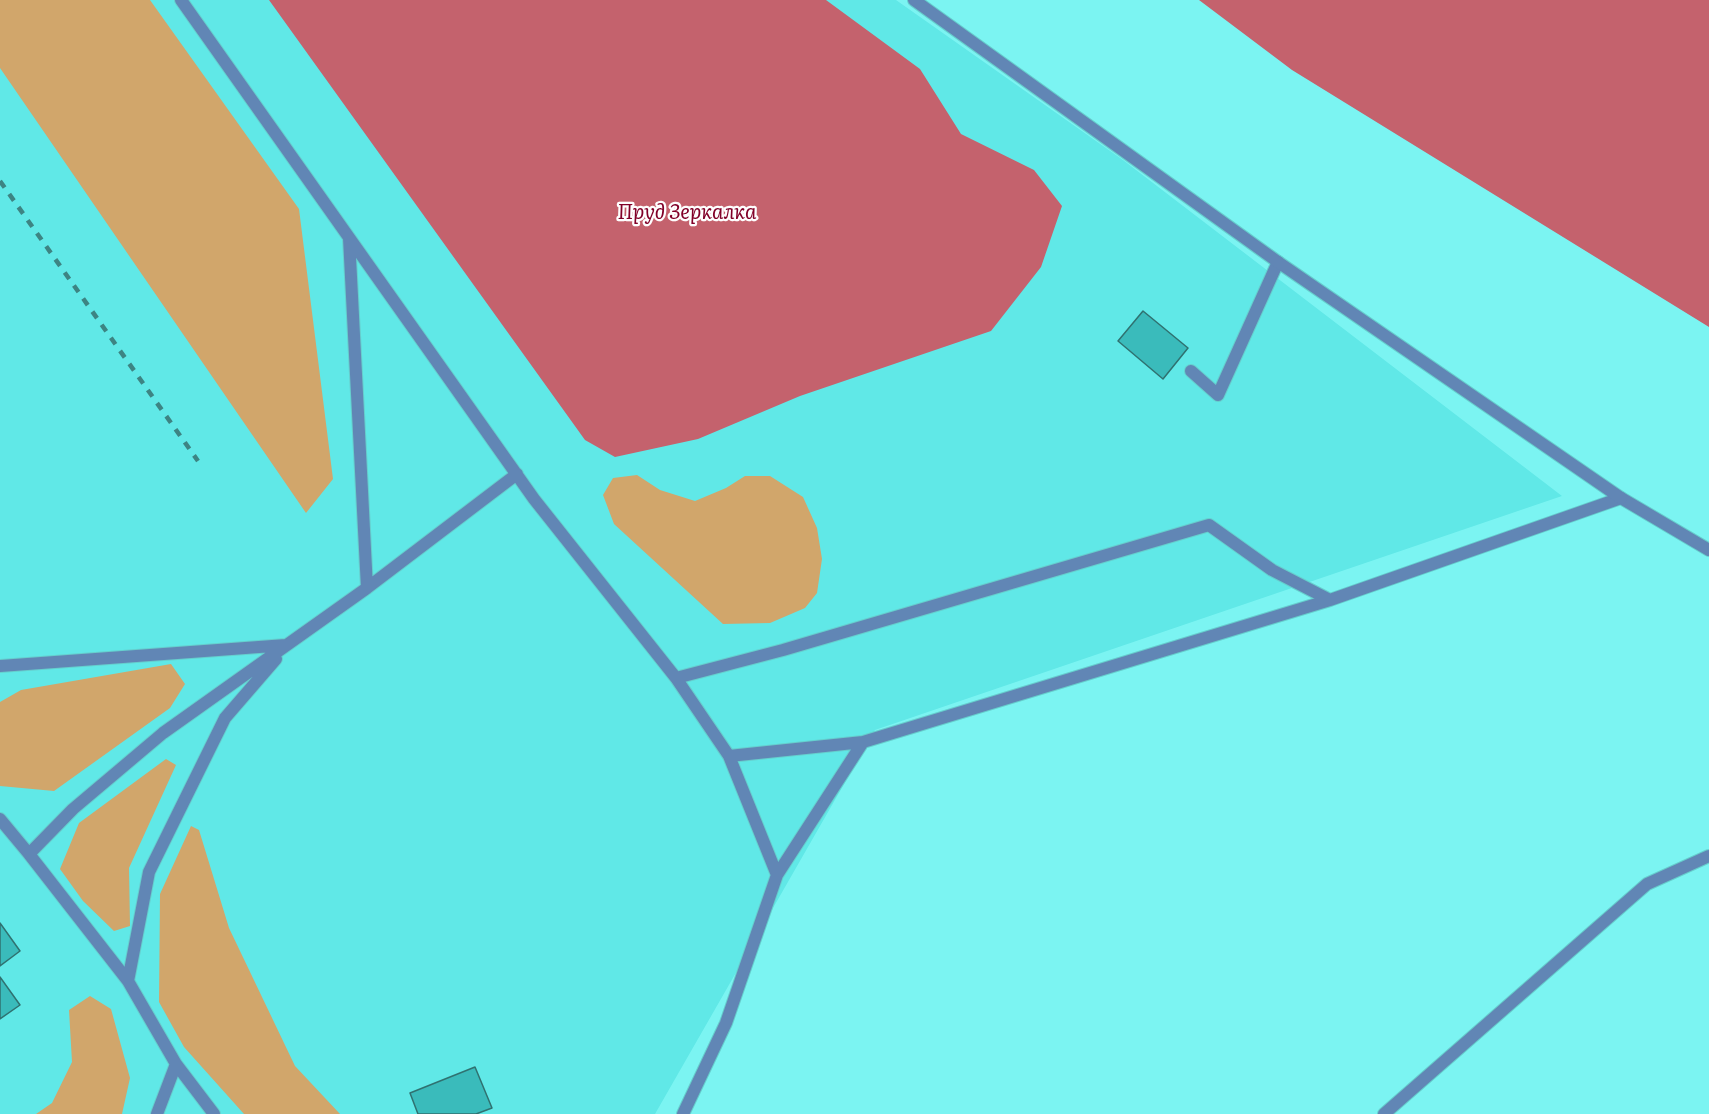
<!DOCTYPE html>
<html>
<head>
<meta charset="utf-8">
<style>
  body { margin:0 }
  canvas { display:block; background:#7bf4f2 }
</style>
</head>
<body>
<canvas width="1709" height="1114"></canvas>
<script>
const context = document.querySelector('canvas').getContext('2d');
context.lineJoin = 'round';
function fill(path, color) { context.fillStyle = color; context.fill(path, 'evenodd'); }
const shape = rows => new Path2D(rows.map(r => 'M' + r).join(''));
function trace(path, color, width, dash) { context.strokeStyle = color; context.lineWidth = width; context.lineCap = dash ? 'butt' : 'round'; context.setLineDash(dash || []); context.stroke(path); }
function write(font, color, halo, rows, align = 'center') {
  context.font = font + ' Literata,serif'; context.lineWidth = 4.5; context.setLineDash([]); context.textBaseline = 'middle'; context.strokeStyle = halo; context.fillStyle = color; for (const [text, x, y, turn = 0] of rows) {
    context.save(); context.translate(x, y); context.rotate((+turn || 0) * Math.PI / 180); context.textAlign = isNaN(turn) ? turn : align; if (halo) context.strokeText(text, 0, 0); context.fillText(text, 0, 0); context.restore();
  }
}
fill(shape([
  [0,0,896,0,1123,160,1562,496,875,730,655,1114,0,1114]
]), '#60e8e7');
fill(shape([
  [0,0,150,0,299,209,333,479,306,513,0,68],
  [637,475,660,490,695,501,726,488,745,476,770,476,803,497,817,528,822,559,817,593,805,608,770,623,723,624,614,524,603,495,613,478],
  [171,664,185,684,170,708,54,791,0,786,0,702,21,690],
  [166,759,176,765,129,868,130,926,114,931,83,901,60,869,79,823],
  [191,826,199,830,229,928,295,1066,340,1114,244,1114,184,1047,159,1002,160,894],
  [90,996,111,1009,130,1078,122,1114,36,1114,52,1103,72,1062,69,1010]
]), '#d1a66b');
fill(shape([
  [269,0,826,0,920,69,961,134,1034,170,1062,206,1041,267,991,331,800,396,698,439,615,457,585,440],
  [1199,0,1709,0,1709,327,1292,70]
]), '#c4626d');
const building = shape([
  [1143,311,1188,348,1163,379,1118,341,1143,311],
  [0,923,20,951,0,966,0,923],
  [0,977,20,1005,0,1019,0,977],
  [475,1067,492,1108,476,1114,418,1114,410,1093,475,1067]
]);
fill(building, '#3abbbb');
trace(building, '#307170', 1.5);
const lane = shape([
  [181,0,534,499,676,678,729,756,863,742],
  [349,238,367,588],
  [1191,371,1218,395,1278,262],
  [0,666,286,645],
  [676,678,783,650,1209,525,1272,570,1330,600],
  [729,756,777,875],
  [0,819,29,854],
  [128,981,149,872,225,718,276,659],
  [176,1064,214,1114],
  [157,1114,176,1064,128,981,29,854,73,809,163,733,367,588,517,474],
  [683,1114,726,1023,777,875,863,742,1330,600,1621,498,1709,550]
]);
const street = shape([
  [914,0,1278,262,1621,498],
  [1384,1114,1647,884,1709,856]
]);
trace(lane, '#66cecd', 14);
trace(street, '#66cecd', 14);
trace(lane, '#6186b5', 12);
trace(street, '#6186b5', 12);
trace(shape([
  [0,181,198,461]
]), '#3d8483', 4.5, [8, 8]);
write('italic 20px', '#810028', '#fefefe', [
  ["Пруд Зеркалка",687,213]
]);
</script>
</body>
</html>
